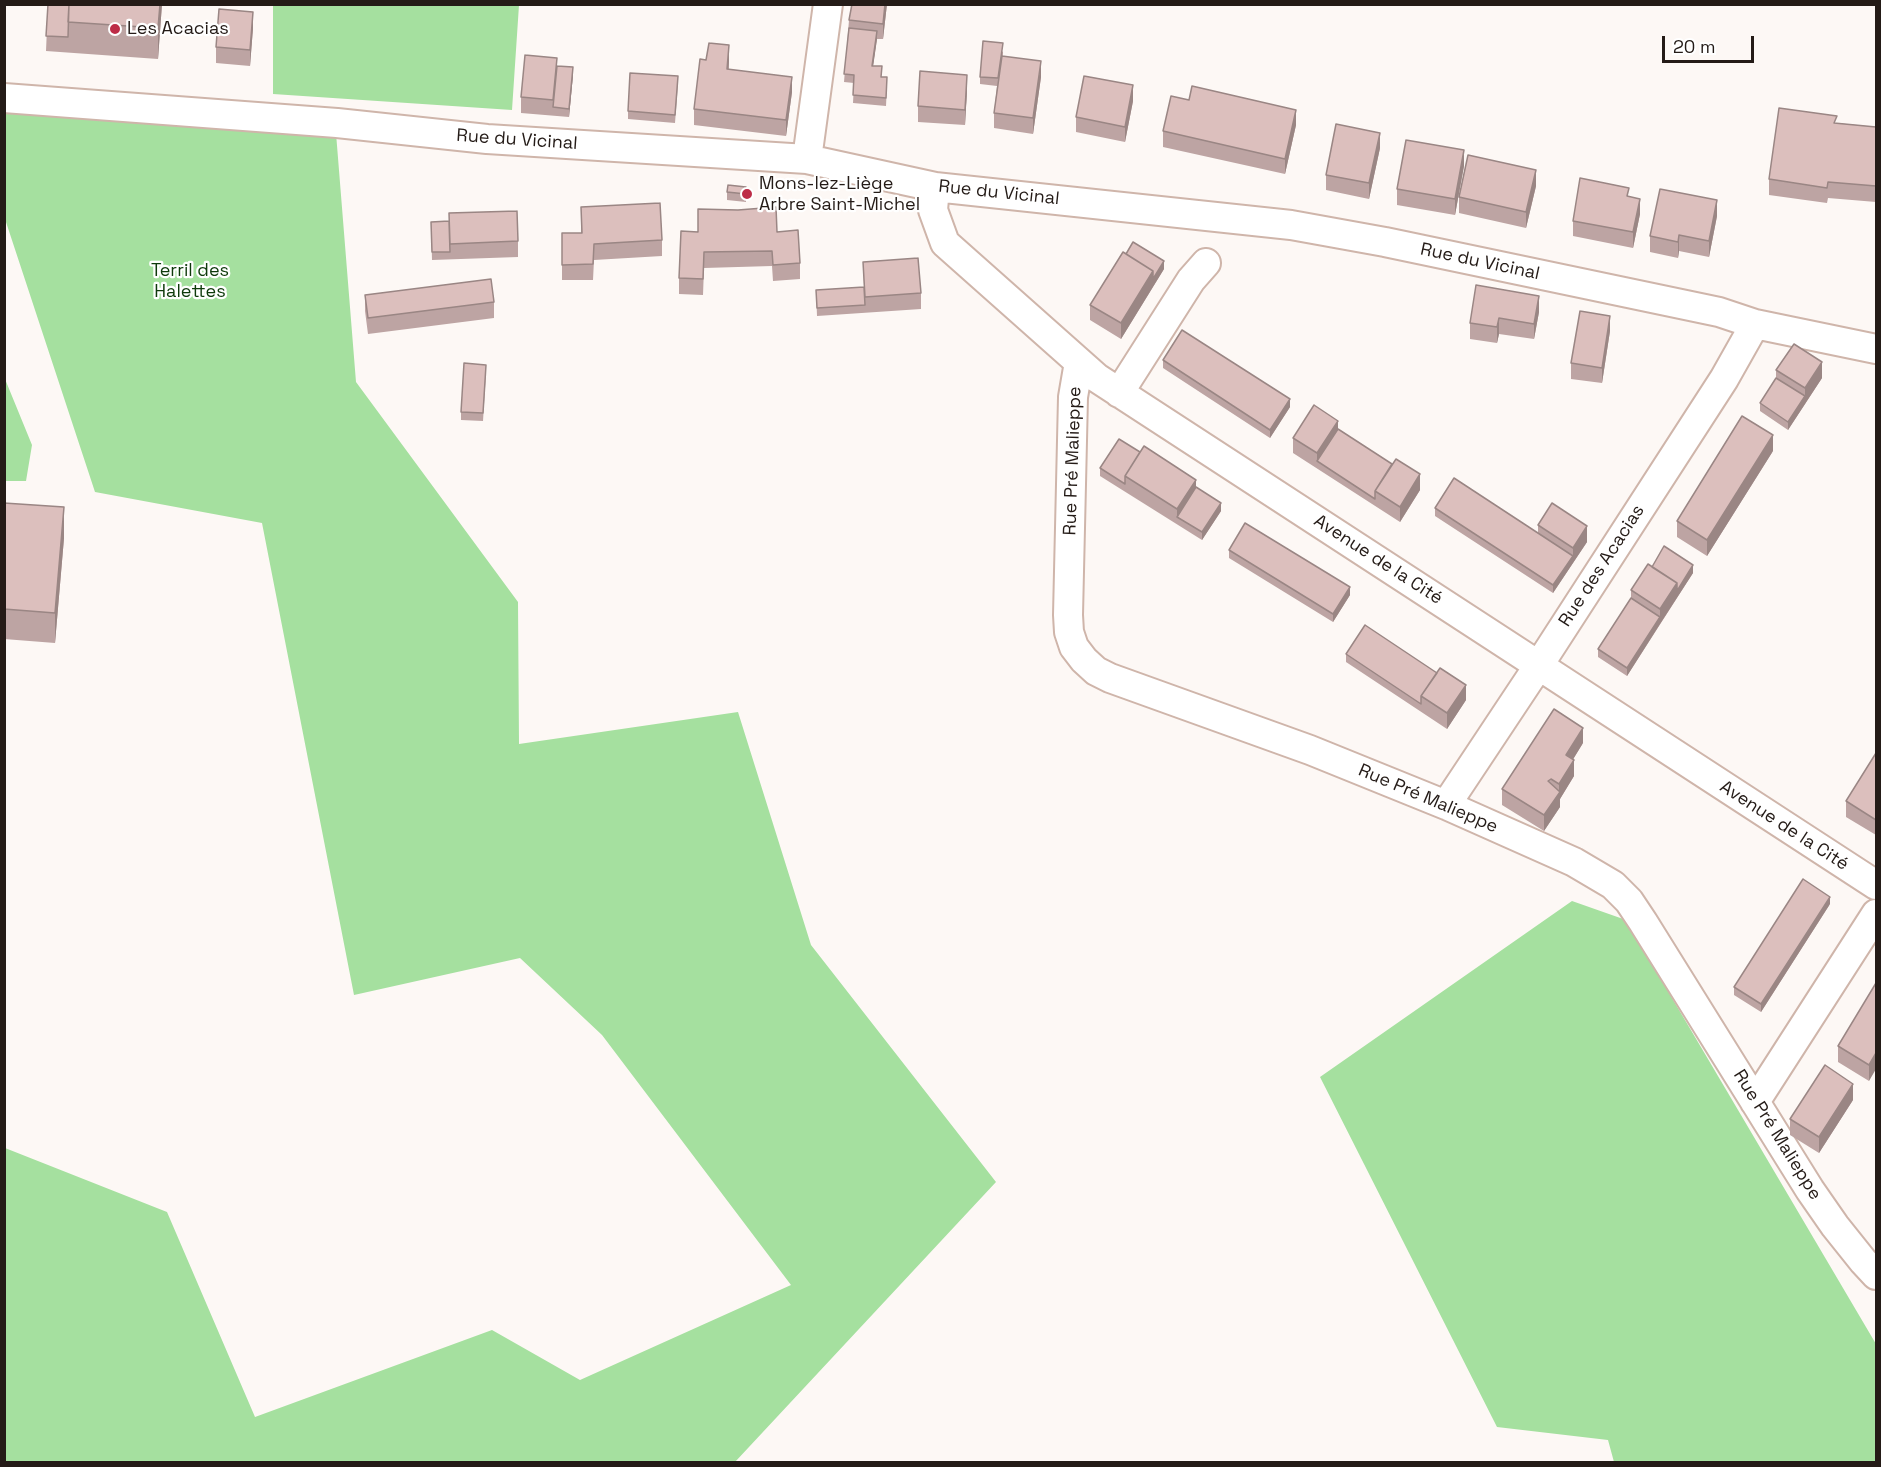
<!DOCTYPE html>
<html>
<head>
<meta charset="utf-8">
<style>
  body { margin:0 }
  #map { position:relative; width:1881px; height:1467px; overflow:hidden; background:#fdf8f5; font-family:"Space Grotesk",sans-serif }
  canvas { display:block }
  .frame { position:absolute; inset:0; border:6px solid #241b17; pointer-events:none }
  .scale { position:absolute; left:1662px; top:36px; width:92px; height:27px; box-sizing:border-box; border:3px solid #241b17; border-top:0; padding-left:8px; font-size:18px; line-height:21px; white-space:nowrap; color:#241b17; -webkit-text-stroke:4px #fff; paint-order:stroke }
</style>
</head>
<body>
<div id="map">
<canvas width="1881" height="1467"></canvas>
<div class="frame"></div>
<div class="scale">20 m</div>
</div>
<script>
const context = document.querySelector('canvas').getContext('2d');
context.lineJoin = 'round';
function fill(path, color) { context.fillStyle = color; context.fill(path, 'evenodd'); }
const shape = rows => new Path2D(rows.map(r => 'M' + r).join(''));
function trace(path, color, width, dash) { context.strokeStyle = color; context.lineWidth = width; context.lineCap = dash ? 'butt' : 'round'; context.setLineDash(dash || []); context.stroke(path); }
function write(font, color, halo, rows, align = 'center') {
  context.font = font + ' "Space Grotesk",sans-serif'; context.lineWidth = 4.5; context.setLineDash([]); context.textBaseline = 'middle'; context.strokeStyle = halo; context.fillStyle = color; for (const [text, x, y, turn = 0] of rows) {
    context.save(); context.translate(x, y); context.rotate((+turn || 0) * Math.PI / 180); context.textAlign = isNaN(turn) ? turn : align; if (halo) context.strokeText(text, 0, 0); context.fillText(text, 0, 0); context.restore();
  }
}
fill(shape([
  [270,5,519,5,512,110,273,94,273,5],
  [4,111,336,133,356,382,518,602,519,744,738,712,811,945,996,1182,735,1462,5,1462,5,1148,167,1212,255,1417,492,1330,580,1380,791,1285,602,1035,520,958,354,995,262,523,95,492,5,219],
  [5,379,32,445,26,481,5,481],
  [1572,901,1626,920,1876,1344,1876,1462,1614,1462,1608,1440,1497,1427,1320,1077]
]), '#a5e09f');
const street = shape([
  [4,98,337,123,487,139,807,159,935,187,1291,225,1385,242,1719,312,1755,324,1876,349],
  [807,159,828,4],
  [935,187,933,210,945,243,1097,378,1876,885],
  [1079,362,1073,397,1068,615,1069,632,1074,647,1084,660,1096,671,1110,678,1310,750,1446,805,1574,862,1613,885,1629,901,1643,922,1810,1190,1835,1226,1863,1261,1876,1275],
  [1119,393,1191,280,1206,263],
  [1446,805,1539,665,1724,379,1755,324],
  [1755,1102,1876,914]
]);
trace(street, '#cfb5aa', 32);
trace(street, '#fff', 28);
fill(shape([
  [48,4,162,4,158,59,46,51],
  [887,4,883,39,877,39,873,66,887,85,886,106,853,103,854,83,844,82,849,20],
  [253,28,250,66,216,63,216,47],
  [1003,51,1003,56,1041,77,1033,134,994,128,994,113,997,86,980,84,980,77],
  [706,60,729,61,729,69,792,92,786,136,694,125,694,109],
  [557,66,573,75,569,117,521,113,521,97],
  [678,84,675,123,628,119,628,111],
  [967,90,965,125,918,122,918,106],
  [1133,101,1125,142,1076,132,1076,117],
  [1837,123,1876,127,1876,202,1828,198,1827,203,1769,195,1769,179],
  [1296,125,1285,174,1163,147,1163,131],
  [1380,148,1369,199,1326,190,1326,175],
  [1464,166,1455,215,1397,205,1397,189],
  [1536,186,1526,228,1459,213,1459,197],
  [746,187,746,202,727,200,727,192],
  [1629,196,1640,214,1633,248,1573,236,1573,221],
  [581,207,662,240,662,256,594,260,593,280,562,280,562,233,581,233],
  [1717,216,1709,257,1679,251,1678,258,1650,252,1650,236],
  [431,222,518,241,518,257,432,260],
  [698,232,777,232,800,263,800,279,773,281,772,266,704,268,703,295,679,294,679,278],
  [1126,254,1164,269,1121,339,1090,320,1090,305],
  [863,262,921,293,921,309,817,316,816,290,864,287],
  [365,295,494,302,494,318,368,334,365,311],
  [1539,312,1534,339,1499,334,1497,343,1470,339,1470,323],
  [1610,331,1602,383,1571,379,1571,363],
  [1163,360,1290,407,1270,438,1163,368],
  [1776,370,1822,378,1788,430,1760,411,1760,403,1776,378],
  [486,373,483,421,461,420,461,412],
  [1338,429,1420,490,1400,522,1293,453,1293,438],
  [1773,451,1707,556,1677,537,1677,521],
  [1100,468,1196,487,1221,511,1202,540,1100,476],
  [4,503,64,538,55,643,4,639],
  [1435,508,1538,533,1538,525,1587,542,1553,593,1435,516],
  [1229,550,1350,595,1333,622,1229,558],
  [1652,567,1693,573,1627,676,1598,657,1598,649,1631,598,1631,590],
  [1346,654,1466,700,1447,729,1346,662],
  [1583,743,1573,759,1574,776,1560,799,1560,807,1544,831,1502,805,1502,789],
  [1876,753,1876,835,1846,817,1846,801],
  [1830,904,1761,1012,1734,995,1734,987],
  [1876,983,1869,1081,1838,1062,1838,1046],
  [1853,1100,1819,1153,1790,1135,1790,1119]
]), '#bda4a3');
fill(shape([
  [160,4,162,4,158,59,158,28],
  [885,4,887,4,883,39,883,24],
  [253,12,253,28,250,66,250,50],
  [877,31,877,39,872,74,872,66],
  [729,45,729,61,727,84,727,69],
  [1041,61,1041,77,1033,134,1033,118],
  [573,67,573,75,569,117,569,109],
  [967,75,967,90,965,125,965,110],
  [792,77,792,92,786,136,786,120],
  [1133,85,1133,101,1125,142,1125,127],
  [1296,110,1296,125,1285,174,1285,159],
  [1380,133,1380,148,1369,199,1369,183],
  [1464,150,1464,166,1455,215,1455,199],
  [1536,170,1536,186,1526,228,1526,212],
  [1640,199,1640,214,1633,248,1633,232],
  [1717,200,1717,216,1709,257,1709,241],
  [1679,235,1679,251,1678,258,1678,242],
  [1164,261,1164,269,1121,339,1121,323,1153,271],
  [1539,296,1539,312,1534,339,1534,324],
  [1610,316,1610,331,1602,383,1602,368],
  [1499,318,1499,334,1497,343,1497,327],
  [1822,362,1822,378,1805,404,1805,388],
  [1805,396,1805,404,1788,430,1788,422],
  [1290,399,1290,407,1270,438,1270,430],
  [1338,421,1338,437,1317,461,1317,453],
  [1773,435,1773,451,1707,556,1707,540],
  [1420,474,1420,490,1400,522,1400,507],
  [1196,480,1196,495,1177,517,1177,509],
  [1221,503,1221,511,1202,540,1202,532],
  [64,507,64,538,55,643,55,613],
  [1587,526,1587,542,1553,593,1553,585,1573,556,1573,548],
  [1693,565,1693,573,1660,624,1660,609,1677,583],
  [1350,587,1350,595,1333,622,1333,614],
  [1660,617,1660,624,1627,676,1627,668],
  [1466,685,1466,700,1447,729,1447,713],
  [1583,728,1583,743,1566,771,1566,755],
  [1574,760,1574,776,1560,799,1560,807,1544,831,1544,815,1559,793,1559,784],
  [1830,897,1830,904,1761,1012,1761,1004],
  [1876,1053,1876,1069,1869,1081,1869,1065],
  [1853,1084,1853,1100,1819,1153,1819,1137]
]), '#9a8684');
const building = shape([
  [48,4,69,4,68,37,46,36,48,4],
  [69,4,160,4,158,28,68,22,69,4],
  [852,4,885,4,883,24,849,20,852,4],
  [219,9,253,12,250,50,216,47,219,9],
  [849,28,877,31,872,66,882,66,881,77,887,77,886,98,853,95,854,75,844,74,849,28],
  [983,41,1003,43,998,78,980,77,983,41],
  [709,43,729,45,727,69,792,77,786,120,694,109,700,59,706,60,709,43],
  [525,55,557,58,553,100,521,97,525,55],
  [1002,56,1041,61,1033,118,994,113,1002,56],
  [557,66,573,67,569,109,553,107,557,66],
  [920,71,967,75,965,110,918,106,920,71],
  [630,73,678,76,675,115,628,111,630,73],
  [1084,76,1133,85,1125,127,1076,117,1084,76],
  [1192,86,1296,110,1285,159,1163,131,1171,96,1189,100,1192,86],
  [1779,108,1837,116,1834,123,1876,127,1876,186,1828,182,1827,188,1769,179,1779,108],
  [1336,124,1380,133,1369,183,1326,175,1336,124],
  [1406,140,1464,150,1455,199,1397,189,1406,140],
  [1468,155,1536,170,1526,212,1459,197,1468,155],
  [1580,178,1629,188,1627,196,1640,199,1633,232,1573,221,1580,178],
  [728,185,746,187,746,194,727,192,728,185],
  [1660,189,1717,200,1709,241,1679,235,1678,242,1650,236,1660,189],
  [660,203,662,240,594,244,593,264,562,265,562,233,582,233,581,207,660,203],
  [776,207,777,232,798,230,800,263,773,265,772,251,704,252,703,279,679,278,681,231,698,232,698,209,738,210,776,207],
  [517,211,518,241,450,244,449,213,517,211],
  [449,221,450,252,432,252,431,222,449,221],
  [1133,242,1164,261,1153,279,1153,271,1126,254,1133,242],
  [1123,252,1153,271,1121,323,1090,305,1123,252],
  [918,258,921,293,865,297,863,262,918,258],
  [491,279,494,302,368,318,365,295,491,279],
  [1476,285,1539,296,1534,324,1499,318,1497,327,1470,323,1476,285],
  [864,287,865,305,817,308,816,290,864,287],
  [1580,311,1610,316,1602,368,1571,363,1580,311],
  [1182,330,1290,399,1270,430,1163,360,1182,330],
  [1794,344,1822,362,1805,388,1776,370,1794,344],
  [464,363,486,365,483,413,461,412,464,363],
  [1776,378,1805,396,1788,422,1760,403,1776,378],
  [1314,405,1338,421,1317,453,1293,438,1314,405],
  [1742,416,1773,435,1707,540,1677,521,1742,416],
  [1338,429,1392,464,1375,491,1375,499,1317,461,1338,429],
  [1119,439,1140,452,1125,476,1125,484,1100,468,1119,439],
  [1144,446,1196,480,1177,509,1125,476,1144,446],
  [1396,459,1420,474,1400,507,1375,491,1396,459],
  [1454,478,1573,556,1553,585,1435,508,1454,478],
  [1196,487,1221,503,1202,532,1177,517,1196,487],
  [4,503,64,507,55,613,4,609,4,503],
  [1552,503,1587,526,1573,548,1538,525,1552,503],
  [1245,523,1350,587,1333,614,1229,550,1245,523],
  [1664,546,1693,565,1677,591,1677,583,1652,567,1664,546],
  [1648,564,1677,583,1660,609,1631,590,1648,564],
  [1631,598,1660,617,1627,668,1598,649,1631,598],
  [1365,625,1437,673,1421,696,1421,704,1346,654,1365,625],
  [1440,668,1466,685,1447,713,1421,696,1440,668],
  [1554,709,1583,728,1566,755,1574,760,1559,784,1551,779,1548,781,1560,792,1544,815,1502,789,1554,709],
  [1876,753,1876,820,1846,801,1876,753],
  [1803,879,1830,897,1761,1004,1734,987,1803,879],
  [1876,983,1876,1053,1869,1065,1838,1046,1876,983],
  [1825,1065,1853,1084,1819,1137,1790,1119,1825,1065]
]);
fill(building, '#dcbfbd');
trace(building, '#9a8684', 1.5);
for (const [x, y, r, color] of [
  [115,29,6,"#bd2c47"],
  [747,194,6,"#bd2c47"]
]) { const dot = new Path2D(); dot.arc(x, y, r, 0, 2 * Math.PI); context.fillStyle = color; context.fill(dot); trace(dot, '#fff', 2); }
write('18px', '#241b17', '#fff', [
  ["Les Acacias",127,29],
  ["Mons-lez-Liège",759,184],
  ["Arbre Saint-Michel",759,205]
], 'left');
write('18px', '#241b17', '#fff', [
  ["Rue du Vicinal",517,140,4],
  ["Rue du Vicinal",999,193,6],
  ["Rue du Vicinal",1480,262,12],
  ["Rue Pré Malieppe",1073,461,-88],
  ["Avenue de la Cité",1378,560,33],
  ["Rue des Acacias",1602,566,-57],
  ["Rue Pré Malieppe",1428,799,23],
  ["Avenue de la Cité",1784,826,33],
  ["Rue Pré Malieppe",1777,1135,58]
]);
write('18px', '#0e3a0b', '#fff', [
  ["Terril des",190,271],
  ["Halettes",190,292]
]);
</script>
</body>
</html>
